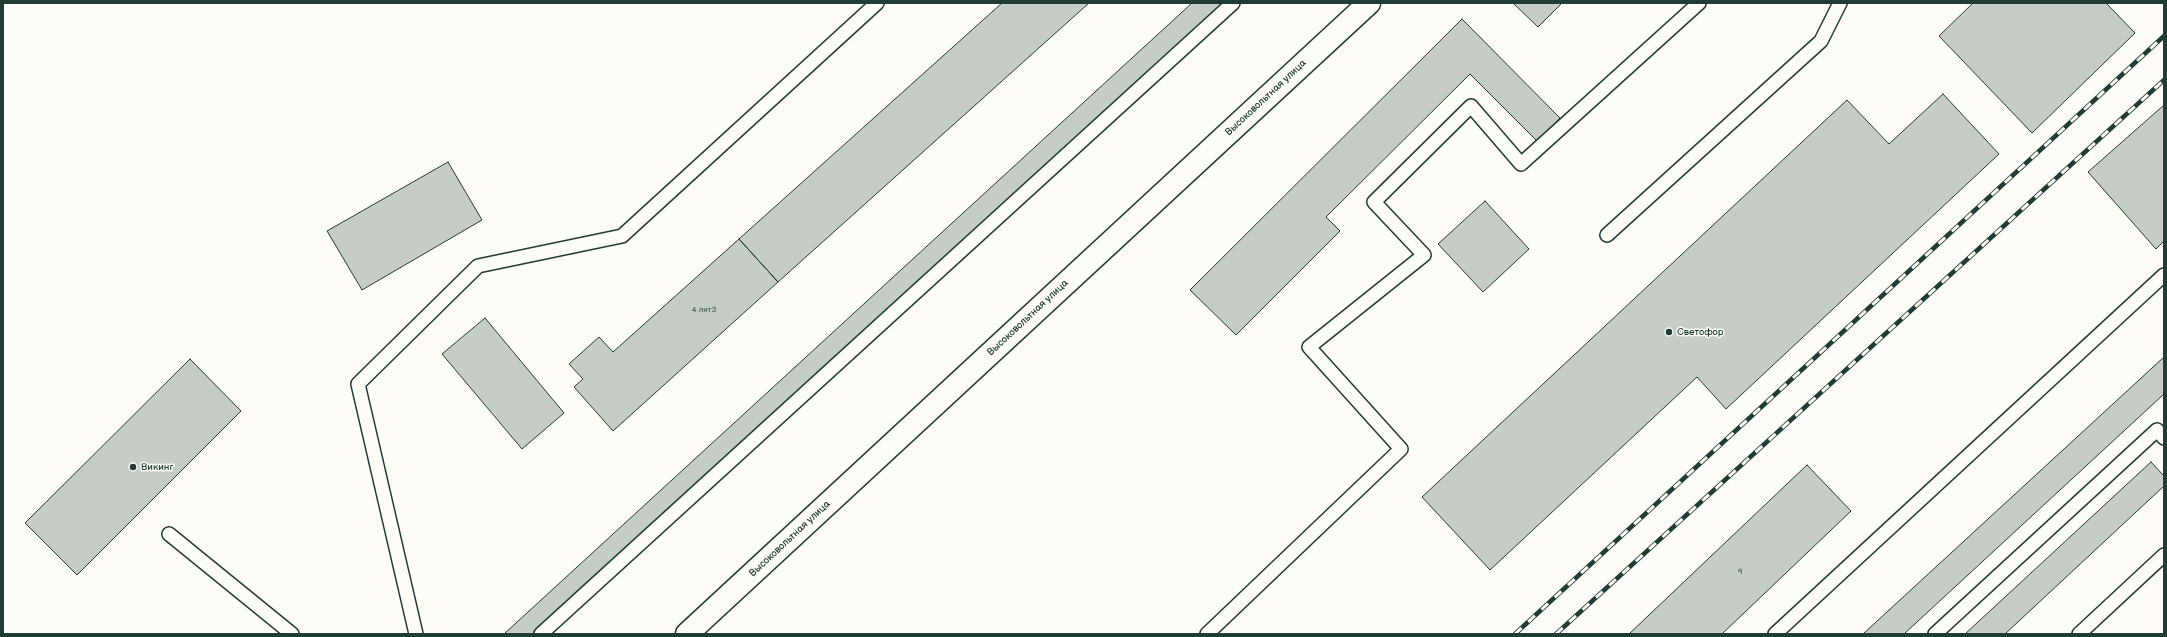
<!DOCTYPE html>
<html>
<head>
<meta charset="utf-8">
<style>
  body { margin:0 }
  #map { position:relative; width:2167px; height:637px; overflow:hidden; background:#fdfcf7; font-family:"Balsamiq Sans",sans-serif }
  canvas { display:block }
  .frame { position:absolute; inset:0; border:4px solid #1f3d34; pointer-events:none }
</style>
</head>
<body>
<div id="map">
<canvas width="2167" height="637"></canvas>
<div class="frame"></div>
</div>
<script>
const context = document.querySelector('canvas').getContext('2d');
context.lineJoin = 'round';
function fill(path, color) { context.fillStyle = color; context.fill(path, 'evenodd'); }
const shape = rows => new Path2D(rows.map(r => 'M' + r).join(''));
function trace(path, color, width, dash) { context.strokeStyle = color; context.lineWidth = width; context.lineCap = dash ? 'butt' : 'round'; context.setLineDash(dash || []); context.stroke(path); }
function write(font, color, halo, rows, align = 'center') {
  context.font = font + ' "Balsamiq Sans",sans-serif'; context.lineWidth = 3; context.setLineDash([]); context.textBaseline = 'middle'; context.strokeStyle = halo; context.fillStyle = color; for (const [text, x, y, turn = 0] of rows) {
    context.save(); context.translate(x, y); context.rotate((+turn || 0) * Math.PI / 180); context.textAlign = isNaN(turn) ? turn : align; if (halo) context.strokeText(text, 0, 0); context.fillText(text, 0, 0); context.restore();
  }
}
const building = shape([
  [1002,3,1089,3,778,282,739,239,1002,3],
  [1192,3,1237,3,549,634,504,634,1192,3],
  [1513,3,1562,3,1538,27,1513,3],
  [1973,3,2106,3,2135,33,2032,133,1939,36,1973,3],
  [1462,19,1560,118,1537,141,1470,74,1326,217,1340,231,1236,335,1190,290,1462,19],
  [1943,94,1999,154,1726,409,1697,377,1490,570,1422,497,1847,100,1889,144,1943,94],
  [2164,105,2164,241,2156,249,2088,172,2164,105],
  [448,162,482,220,362,290,327,231,448,162],
  [1485,201,1529,249,1483,292,1438,244,1485,201],
  [739,239,778,282,613,431,574,387,583,379,569,364,599,337,613,352,739,239],
  [485,318,564,413,522,449,442,354,485,318],
  [2164,357,2164,394,1904,634,1863,634,2164,357],
  [190,359,241,411,77,575,25,523,190,359],
  [2151,462,2164,476,2164,486,2005,634,1965,634,2151,462],
  [1807,465,1851,511,1722,634,1629,634,1807,465]
]);
fill(building, '#c6cdc7');
trace(building, '#1f3d34', 1);
const service = shape([
  [1607,235,1821,41,1840,3],
  [169,534,292,634],
  [416,634,358,384,478,266,622,236,877,3],
  [541,634,1233,3],
  [1207,634,1401,449,1309,347,1424,255,1374,202,1471,106,1521,164,1699,3],
  [1775,634,2164,275],
  [1935,634,2157,430,2164,438],
  [2079,634,2164,555]
]);
const tertiary = shape([
  [687,634,1369,3]
]);
trace(service, '#1f3d34', 16);
trace(tertiary, '#1f3d34', 25);
trace(service, '#fdfcf7', 13);
trace(tertiary, '#fdfcf7', 22);
const rail = shape([
  [1515,634,2164,36],
  [1556,634,2164,80]
]);
trace(rail, '#1f3d34', 4.5);
trace(rail, '#fdfcf7', 3, [9]);
for (const [x, y, r, color] of [
  [1669,332,4,"#1f3d34"],
  [133,467,4,"#1f3d34"]
]) { const dot = new Path2D(); dot.arc(x, y, r, 0, 2 * Math.PI); context.fillStyle = color; context.fill(dot); trace(dot, '#fdfcf7', 1.5); }
write('8px', '#496159', null, [
  ["4 лит3",704,310],
  ["9",1740,572]
]);
write('10px', '#1f3d34', '#fdfcf7', [
  ["Высоковольтная улица",1266,98,-43],
  ["Высоковольтная улица",1028,318,-43],
  ["Высоковольтная улица",790,539,-43]
]);
write('10px', '#1f3d34', '#fdfcf7', [
  ["Светофор",1677,332],
  ["Викинг",141,467]
], 'left');
</script>
</body>
</html>
